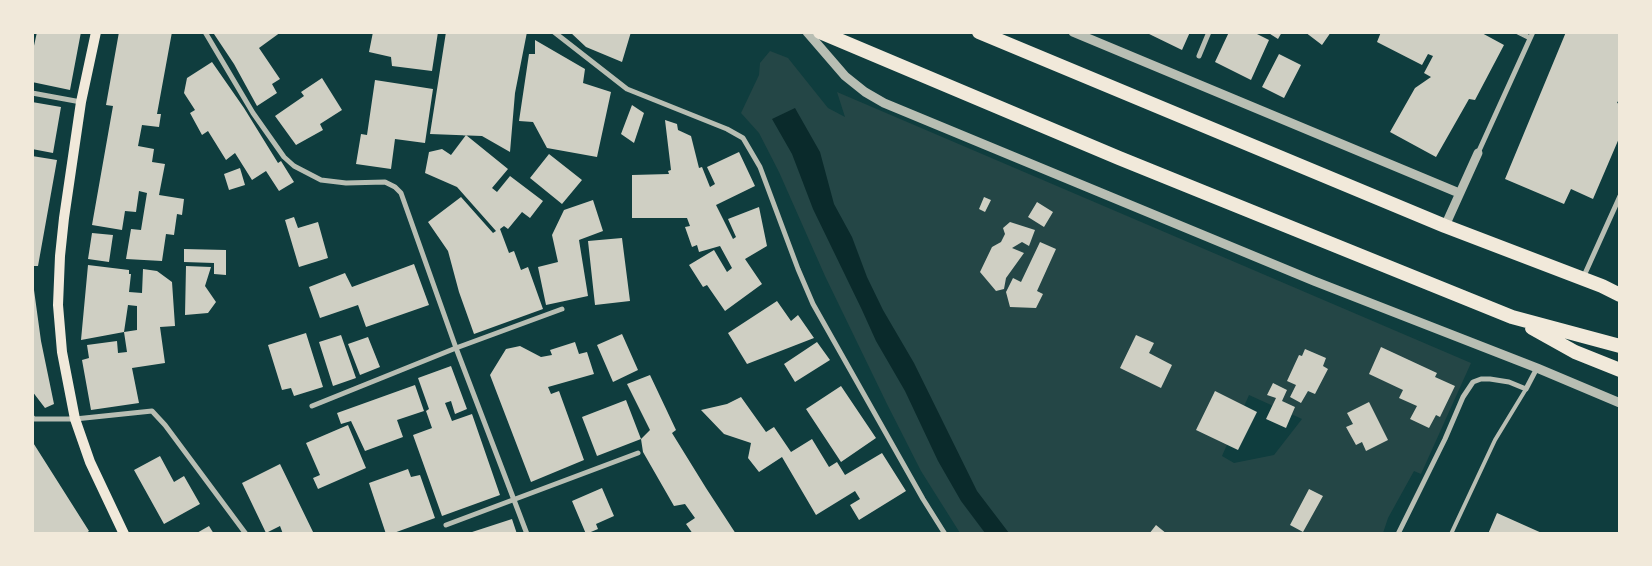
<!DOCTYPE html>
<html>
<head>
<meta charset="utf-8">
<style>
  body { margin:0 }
  #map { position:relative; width:1652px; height:566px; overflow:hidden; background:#0f3d3e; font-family:Rubik,sans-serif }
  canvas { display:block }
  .frame { position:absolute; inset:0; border:34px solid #f1e9da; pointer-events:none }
</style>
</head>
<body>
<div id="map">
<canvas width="1652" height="566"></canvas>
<div class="frame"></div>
</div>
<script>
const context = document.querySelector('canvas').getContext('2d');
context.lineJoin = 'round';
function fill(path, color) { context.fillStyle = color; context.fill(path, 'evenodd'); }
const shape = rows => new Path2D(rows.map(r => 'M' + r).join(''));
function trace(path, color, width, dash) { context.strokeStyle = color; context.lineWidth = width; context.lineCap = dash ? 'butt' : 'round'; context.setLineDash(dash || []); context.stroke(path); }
fill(shape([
  [770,51,788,58,828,108,845,117,837,92,1471,363,1421,474,1414,471,1388,518,1383,533,960,533,921,471,887,404,825,276,779,172,759,133,741,113,759,75,760,63],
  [1249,395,1302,419,1274,455,1234,463,1222,456]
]), '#244646');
fill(shape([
  [795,108,820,152,834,204,852,237,867,277,883,310,914,363,977,491,1009,533,985,533,961,501,938,461,905,391,876,341,862,310,813,209,792,154,772,119]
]), '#0a2a2b');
fill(shape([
  [37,32,81,32,70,90,32,82,32,55],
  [119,32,172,32,157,114,161,114,159,127,142,125,138,146,154,149,152,162,165,164,159,195,184,199,182,215,177,214,174,235,166,234,162,261,126,259,131,229,141,230,147,193,139,191,136,212,125,211,122,230,92,225,113,106,106,105],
  [217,32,281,32,259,48,280,79,272,84,277,93,257,106,234,64,214,34],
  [373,32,438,32,432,71,392,66,391,57,369,52],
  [446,32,527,32,515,93,510,152,482,136,430,134],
  [570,32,631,32,622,62,586,47],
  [1145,32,1190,32,1182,50],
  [1229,32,1253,32,1269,40,1251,80,1215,62],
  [1267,32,1282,32,1278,39],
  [1305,32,1331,32,1322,45],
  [1381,32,1480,32,1504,45,1475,100,1469,99,1436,157,1390,132,1415,88,1431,77,1424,73,1433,56,1428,54,1422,65,1377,42],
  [1566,32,1620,32,1620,97,1617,103,1620,104,1620,136,1593,199,1571,189,1564,204,1505,179],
  [535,40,585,69,583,83,611,92,597,157,547,148,533,122,519,121,529,54,535,54],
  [1279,54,1301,65,1284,98,1262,87],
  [212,62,244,108,278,163,281,161,294,182,279,191,266,171,252,180,235,153,226,160,208,131,202,135,190,113,195,110,184,93,187,78],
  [322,78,342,110,320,124,323,130,296,145,275,116,304,96,301,92],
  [375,80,433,89,425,143,395,139,391,169,356,164,361,134,367,135],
  [32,102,61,107,53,153,32,149],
  [632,105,644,113,634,143,621,134],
  [665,120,677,124,678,130,691,136,699,168,702,167,710,187,715,184,707,167,739,152,755,186,716,205,733,239,736,237,728,219,759,207,767,246,745,259,762,284,725,311,707,285,703,287,689,265,714,250,727,272,732,268,720,246,699,252,697,245,692,247,685,227,690,226,687,218,632,218,632,175,669,174,668,171,671,170],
  [466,135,508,169,492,188,497,192,510,176,543,201,530,218,522,212,508,229,504,226,500,229,509,253,514,251,521,270,528,267,543,309,474,334,459,292,448,251,428,222,461,197,493,233,496,231,457,187,425,173,429,152,442,149,451,155],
  [549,154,582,180,562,204,530,178],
  [32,156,57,160,38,266,32,266],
  [240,168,245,185,229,190,224,174],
  [984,197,991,200,985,212,979,209],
  [593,200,603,231,579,240,588,296,546,305,538,267,558,262,552,235,564,210],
  [1037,202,1053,212,1044,227,1028,217],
  [294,217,298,228,318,222,328,258,299,267,285,220],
  [1010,222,1035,230,1029,246,1022,242,1012,248,1024,253,1006,278,1004,289,996,291,980,272,992,247,1001,242,1005,234,1003,228],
  [92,233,113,235,109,262,88,259],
  [622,238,630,301,595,305,588,241],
  [1040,242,1056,249,1037,291,1043,294,1036,308,1010,307,1006,292,1013,278,1021,282],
  [184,249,226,250,226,275,214,274,214,263,184,262],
  [414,264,429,305,366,327,358,305,320,318,309,287,345,273,352,287],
  [88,265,129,270,129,274,131,274,129,292,142,293,143,269,157,271,172,282,175,326,160,327,165,363,132,368,139,403,91,410,82,360,89,358,87,345,117,341,118,353,127,352,124,332,137,330,137,306,128,305,124,332,81,340],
  [186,266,211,267,205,286,216,302,208,313,185,315],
  [32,290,34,290,41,341,54,404,45,408,32,391],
  [777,301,791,321,798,315,814,338,747,364,728,333],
  [306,333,323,387,294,396,291,388,282,390,268,345],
  [622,334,638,370,613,382,597,345],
  [341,335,356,378,333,386,319,342],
  [1136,335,1154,343,1149,353,1172,365,1161,388,1120,368],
  [368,337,380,367,360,375,348,344],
  [575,342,579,354,587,352,594,374,548,387,551,394,559,391,584,460,531,482,490,375,506,349,520,346,541,357,552,355,550,350],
  [817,342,830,360,795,382,784,364],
  [1381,347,1437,373,1435,377,1455,386,1440,417,1436,415,1429,428,1410,419,1417,406,1399,398,1403,390,1369,374],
  [1305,349,1326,358,1323,366,1328,369,1315,394,1308,391,1301,403,1290,397,1296,385,1287,381,1299,355,1302,356],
  [451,366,467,409,455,414,451,401,445,403,452,421,472,414,500,495,442,516,413,435,432,428,426,411,429,409,418,378],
  [650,375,676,430,672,433,706,488,736,534,693,534,686,524,695,518,685,504,674,506,643,452,641,439,597,456,582,417,626,400,641,439,650,430,627,384],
  [1273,383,1287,390,1282,401,1295,407,1286,428,1266,419,1276,398,1267,395],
  [415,385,424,411,397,420,403,437,365,451,351,421,341,424,337,413],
  [841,386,876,438,841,462,806,409],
  [1215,391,1257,412,1238,450,1196,430],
  [741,397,766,432,774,427,791,452,812,439,829,467,837,462,845,475,882,453,906,491,859,520,850,505,860,499,855,491,816,515,782,457,759,472,748,458,751,443,724,434,701,410,727,404],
  [1369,402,1388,440,1366,451,1362,442,1356,445,1346,427,1353,424,1347,413],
  [348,425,366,468,318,489,313,478,320,475,306,443],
  [32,441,89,531,85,534,32,534],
  [160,456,174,482,184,476,200,504,164,524,134,470],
  [280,464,314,534,283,534,280,526,266,533,242,483],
  [408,469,411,477,420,475,435,518,391,534,386,534,369,483],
  [602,488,614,516,596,524,598,529,586,534,572,501],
  [1309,489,1323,496,1303,532,1290,525],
  [1497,513,1544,534,1488,534],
  [512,519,517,534,469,534,469,533],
  [1156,525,1167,534,1149,534],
  [209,526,214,534,195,534]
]), '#cfcfc3');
trace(shape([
  [1451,534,1495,440,1526,389]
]), '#b8beb3', 4);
trace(shape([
  [205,32,253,113,284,157,294,166,321,180,346,183,385,182,395,187,401,193,456,348,527,534],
  [554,32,627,89,727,129,743,138,760,167,798,269,813,304,923,499,945,534],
  [1518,32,1530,38],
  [1199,56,1209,32],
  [32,93,81,102],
  [1478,153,1533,32],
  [1583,278,1620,196],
  [312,406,456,348,562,309],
  [32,417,34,419,75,419,152,411,165,425,246,534],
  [446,525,638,453],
  [1398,534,1445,439,1463,397,1473,382,1481,379,1490,379,1509,382,1526,389,1537,368]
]), '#b8beb3', 5);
trace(shape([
  [807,32,845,76,865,92,884,103,1314,281,1537,368,1620,403],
  [1073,32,1459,193],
  [1445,226,1478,153]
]), '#b8beb3', 9);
trace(shape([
  [96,32,81,102,64,218,60,256,58,305,62,352,75,419,90,462,124,534]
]), '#f1e9da', 10);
trace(shape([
  [820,32,1119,158,1512,317,1620,346],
  [979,32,1445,226,1602,286,1620,295],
  [1532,328,1575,352,1620,370]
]), '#f1e9da', 14);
</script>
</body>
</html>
